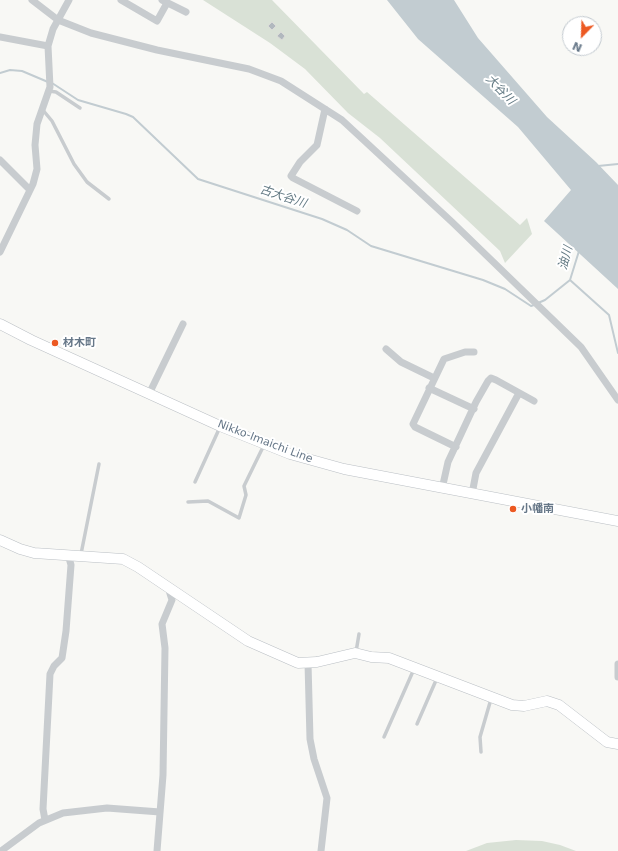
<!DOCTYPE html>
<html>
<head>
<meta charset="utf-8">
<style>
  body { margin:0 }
  #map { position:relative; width:618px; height:851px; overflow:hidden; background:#f8f8f5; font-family:"DejaVu Sans",sans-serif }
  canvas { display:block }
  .north { position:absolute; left:562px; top:16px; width:40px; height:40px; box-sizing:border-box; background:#fff; border:1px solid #c2c9cf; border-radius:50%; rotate:203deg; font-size:11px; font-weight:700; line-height:16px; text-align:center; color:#678 }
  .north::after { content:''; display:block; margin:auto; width:14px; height:18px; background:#ec5922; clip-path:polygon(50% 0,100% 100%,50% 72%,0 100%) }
</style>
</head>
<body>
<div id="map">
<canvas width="618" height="851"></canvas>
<div class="north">N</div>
</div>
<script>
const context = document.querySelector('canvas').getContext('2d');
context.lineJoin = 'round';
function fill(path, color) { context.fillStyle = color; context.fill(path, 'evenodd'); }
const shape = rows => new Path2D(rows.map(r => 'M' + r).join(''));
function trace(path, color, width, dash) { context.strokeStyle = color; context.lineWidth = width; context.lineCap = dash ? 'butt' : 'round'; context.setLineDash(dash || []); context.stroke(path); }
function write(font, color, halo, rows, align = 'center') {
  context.font = font + ' "DejaVu Sans","Noto Sans JP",sans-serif'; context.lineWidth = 4; context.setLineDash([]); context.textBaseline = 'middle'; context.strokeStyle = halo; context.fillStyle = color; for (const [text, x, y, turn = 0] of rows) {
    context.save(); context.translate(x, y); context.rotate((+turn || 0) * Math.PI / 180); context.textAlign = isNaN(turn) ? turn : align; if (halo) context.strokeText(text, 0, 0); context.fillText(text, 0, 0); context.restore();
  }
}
fill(shape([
  [203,0,272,0,364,94,367,92,520,225,527,218,532,234,505,263,500,251,380,138,348,113,305,69,270,43],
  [516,840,542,841,560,845,576,851,466,851,487,843]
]), '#d9e1d6');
fill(shape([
  [387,0,454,0,478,38,547,117,596,162,618,185,618,289,544,221,571,190,518,127,418,39]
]), '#c2ccd1');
trace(shape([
  [0,73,10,70,22,71,48,82],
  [52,83,78,100,126,114,133,117,198,179,322,219,347,230,371,246,483,280,505,289,531,306,534,305],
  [598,166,618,164],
  [570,280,579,251],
  [570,280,609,315,618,353],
  [538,303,545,300,570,280]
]), '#c2ccd1', 2);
const building = shape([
  [272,22,276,26,272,30,268,26,272,22],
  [281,32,285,36,282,40,277,36,281,32]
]);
fill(building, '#b1b8be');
trace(building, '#dadad8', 1);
const secondary = shape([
  [0,324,31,340,220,426,290,454,344,469,618,521],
  [0,540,20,549,34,553,123,559,138,567,248,641,298,663,317,662,355,653,371,657,389,658,512,705,524,706,547,701,559,705,607,742,618,744]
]);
trace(secondary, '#babfc4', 11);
trace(shape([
  [49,91,56,92,80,108],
  [42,109,52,121,74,164,87,182,109,199],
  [195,482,220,427],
  [188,502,208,501,239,518,246,495,244,486,264,445],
  [81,554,99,464],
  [356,652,359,634],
  [417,724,437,678],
  [384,737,414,669],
  [481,752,480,737,491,699]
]), '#c8cccf', 3.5);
trace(shape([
  [32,0,58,20,91,33,157,50,249,69,281,81,342,120,452,222,581,347,618,400],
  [121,0,157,21,167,3],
  [162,0,186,12],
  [0,37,48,46],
  [325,109,317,145,300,162,291,176,293,178,357,211],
  [0,160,30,190],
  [0,252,33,184,37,169,35,145,37,124,50,87,48,46,53,29,69,0],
  [386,349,401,362,434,378],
  [429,388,474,409],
  [149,394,183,324],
  [456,447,415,427,413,424,444,359,465,352,474,352],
  [442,489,448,462,476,402,488,381,491,378,496,380,534,401],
  [472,494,476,473,519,393],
  [308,663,310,739,314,759,327,798,321,851],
  [618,664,618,677],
  [45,820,43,809,50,674,54,666,62,658,66,631,71,565,68,554],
  [1,851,39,823,63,813,107,808,160,812],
  [157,851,163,775,165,648,162,624,172,600,168,587]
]), '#c8cccf', 7);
trace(secondary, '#fff', 10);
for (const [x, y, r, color] of [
  [55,343,4,"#ec5922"],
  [513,509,4,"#ec5922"]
]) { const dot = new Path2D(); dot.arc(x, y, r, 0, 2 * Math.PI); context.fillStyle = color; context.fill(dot); trace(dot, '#fff', 1.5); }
write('bold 11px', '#678', '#fff', [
  ["材木町",63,343],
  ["小幡南",521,509]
], 'left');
write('11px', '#678', '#fff', [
  ["Nikko-Imaichi Line",265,442,21]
]);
write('italic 12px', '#627983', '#fff', [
  ["大谷川",500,90,46],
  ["古大谷川",283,197,18],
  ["油川",566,258,-75]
]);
</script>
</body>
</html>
